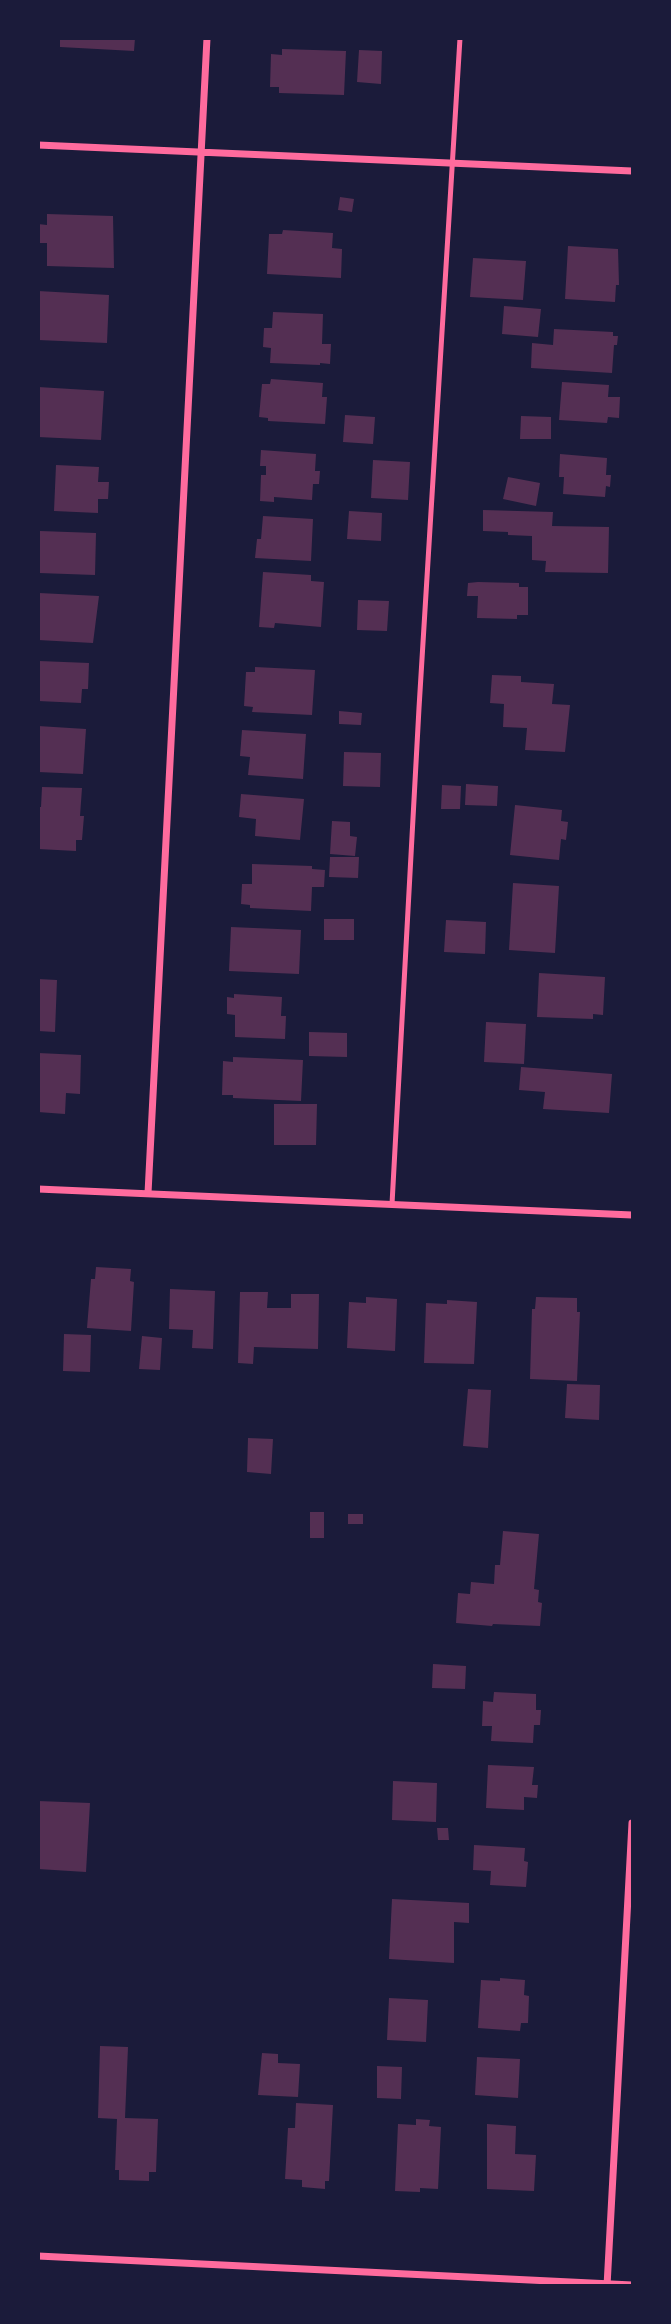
<!DOCTYPE html>
<html>
<head>
<meta charset="utf-8">
<style>
  body { margin:0 }
  #map { position:relative; width:671px; height:2324px; overflow:hidden; background:#1b1b3a; font-family:"Libre Baskerville",serif }
  canvas { display:block }
  .frame { position:absolute; inset:0; border:40px solid #1b1b3a; pointer-events:none }
</style>
</head>
<body>
<div id="map">
<canvas width="671" height="2324"></canvas>
<div class="frame"></div>
</div>
<script>
const context = document.querySelector('canvas').getContext('2d');
context.lineJoin = 'round';
function fill(path, color) { context.fillStyle = color; context.fill(path, 'evenodd'); }
const shape = rows => new Path2D(rows.map(r => 'M' + r).join(''));
function trace(path, color, width, dash) { context.strokeStyle = color; context.lineWidth = width; context.lineCap = dash ? 'butt' : 'round'; context.setLineDash(dash || []); context.stroke(path); }
fill(shape([
  [60,38,135,38,134,51,60,47],
  [282,49,346,51,344,95,279,93,279,87,270,87,271,54,282,55],
  [359,50,382,51,381,84,357,82],
  [340,197,354,199,352,212,338,210],
  [47,214,113,216,114,268,47,266,47,243,38,243,38,224,47,225],
  [283,230,333,233,332,248,342,249,341,278,267,274,269,234,282,234],
  [568,246,618,249,619,285,616,285,615,302,565,299],
  [473,258,526,261,523,300,470,297],
  [38,291,109,295,107,343,38,340],
  [504,306,541,309,538,337,502,334],
  [273,312,323,314,322,344,331,344,330,364,320,363,320,365,270,363,271,348,263,347,264,328,272,328],
  [554,329,613,332,613,336,618,336,617,345,614,345,612,373,531,368,532,343,553,345],
  [271,379,323,383,322,397,327,397,325,424,268,421,268,418,259,417,262,384,270,384],
  [562,382,609,385,608,397,620,397,619,418,608,417,607,423,559,420],
  [38,387,104,391,101,440,38,437],
  [345,415,375,417,373,444,343,442],
  [521,416,551,417,551,439,520,439],
  [261,450,316,454,315,471,320,471,319,484,313,484,312,500,274,497,274,502,260,501,261,475,266,475,266,466,260,466],
  [560,454,607,458,606,475,611,475,610,487,606,486,605,497,563,494,564,477,559,477],
  [373,460,410,462,408,500,371,498],
  [56,465,99,467,98,482,109,482,108,499,98,499,98,513,54,511],
  [508,477,540,483,536,506,503,499],
  [483,510,553,512,552,526,609,527,608,573,545,572,546,561,532,560,532,536,508,535,508,532,483,531],
  [349,511,382,513,381,541,347,539],
  [263,516,313,519,311,561,255,558,257,539,261,539],
  [40,531,96,533,95,575,39,573],
  [263,572,311,575,311,581,324,582,321,627,275,623,274,628,259,627],
  [478,582,519,583,519,587,528,587,528,615,517,615,517,619,477,618,478,596,467,596,468,583],
  [39,593,99,596,93,643,38,640],
  [358,600,389,601,387,631,357,630],
  [39,661,89,663,88,689,82,689,81,703,38,701],
  [255,667,315,670,312,715,252,712,253,707,244,706,246,672,255,672],
  [492,675,521,676,521,682,554,684,552,704,570,705,565,752,525,750,527,728,503,727,504,704,490,703],
  [339,711,362,713,361,725,339,724],
  [38,726,86,729,83,774,38,772],
  [242,730,306,734,303,779,248,775,250,757,240,756],
  [344,752,381,753,380,787,343,786],
  [466,784,498,786,497,806,465,805],
  [442,785,461,786,460,809,441,809],
  [42,787,82,788,80,816,84,816,82,840,76,840,76,851,38,849,38,807,41,807],
  [241,794,304,799,300,840,255,836,256,819,239,817],
  [515,805,562,810,561,821,568,822,566,840,561,839,559,860,510,855],
  [332,821,350,822,350,836,357,837,355,856,330,854],
  [330,857,359,857,358,878,329,877],
  [252,864,312,866,312,869,325,870,324,887,312,887,311,911,250,908,250,905,241,904,242,884,252,884],
  [513,883,559,886,555,953,509,950],
  [324,919,354,919,354,940,324,940],
  [446,920,486,922,485,954,444,952],
  [231,927,301,930,299,974,229,971],
  [539,973,605,977,603,1015,593,1014,593,1019,537,1017],
  [38,979,57,980,55,1032,38,1031],
  [234,994,282,997,281,1016,286,1016,285,1039,235,1037,235,1015,227,1014,227,997,234,998],
  [486,1022,526,1024,524,1064,484,1062],
  [309,1032,347,1033,347,1057,309,1056],
  [38,1053,81,1055,80,1094,66,1093,65,1114,38,1112],
  [233,1057,303,1060,301,1101,233,1098,233,1095,222,1095,223,1061,233,1062],
  [521,1067,612,1074,609,1113,543,1109,545,1092,519,1090],
  [274,1104,317,1104,316,1145,274,1145],
  [96,1267,131,1269,130,1281,134,1282,131,1331,87,1328,91,1279,95,1279],
  [170,1289,215,1291,213,1349,192,1348,193,1330,169,1329],
  [240,1292,268,1292,267,1308,291,1308,291,1294,319,1294,318,1349,254,1347,253,1364,238,1363],
  [366,1297,397,1299,395,1351,347,1348,349,1302,366,1303],
  [536,1297,577,1298,577,1312,580,1312,577,1381,530,1379,532,1309,535,1309],
  [447,1300,477,1302,474,1364,424,1363,426,1303,447,1304],
  [64,1334,91,1335,90,1372,63,1371],
  [142,1336,162,1338,160,1370,139,1369],
  [567,1384,600,1385,599,1420,565,1418],
  [468,1389,491,1390,488,1448,463,1446],
  [248,1438,273,1439,271,1474,247,1472],
  [310,1512,324,1512,324,1538,310,1538],
  [348,1514,363,1514,363,1524,348,1524],
  [503,1531,539,1534,534,1589,539,1590,538,1602,542,1603,540,1626,493,1624,492,1626,456,1623,458,1593,470,1594,471,1582,494,1584,495,1565,500,1565],
  [433,1664,466,1666,465,1689,432,1688],
  [494,1692,536,1694,536,1710,541,1710,540,1725,534,1725,533,1743,491,1741,492,1726,482,1726,483,1701,493,1702],
  [488,1765,534,1767,532,1785,538,1785,537,1798,524,1797,524,1810,486,1808],
  [393,1781,437,1783,436,1822,392,1820],
  [38,1801,90,1803,86,1872,38,1869],
  [437,1828,448,1828,449,1840,438,1840],
  [474,1845,525,1848,524,1861,528,1862,526,1887,490,1885,491,1871,473,1870],
  [392,1899,469,1903,469,1923,454,1922,454,1963,389,1959],
  [500,1978,525,1980,524,1995,529,1996,528,2023,521,2023,520,2031,478,2028,481,1980,500,1981],
  [389,1998,428,2000,426,2042,387,2040],
  [100,2046,128,2047,125,2118,158,2119,156,2172,149,2172,149,2181,119,2180,119,2170,115,2170,117,2119,98,2118],
  [262,2053,278,2054,278,2063,300,2064,298,2097,258,2095],
  [477,2057,520,2059,518,2098,475,2095],
  [377,2066,402,2067,401,2099,377,2098],
  [296,2103,333,2105,329,2181,325,2181,325,2189,302,2187,302,2180,285,2179,288,2128,295,2128],
  [416,2119,430,2120,429,2126,441,2127,438,2189,420,2188,420,2192,395,2191,398,2124,416,2125],
  [487,2124,516,2126,515,2154,536,2155,534,2191,487,2189]
]), '#542f53');
trace(shape([
  [392,1204,419,708,460,38]
]), '#ff6b9d', 5);
trace(shape([
  [38,145,632,171],
  [38,1189,632,1215],
  [148,1193,207,38],
  [38,2256,632,2285],
  [607,2286,632,1823]
]), '#ff6b9d', 7);
</script>
</body>
</html>
